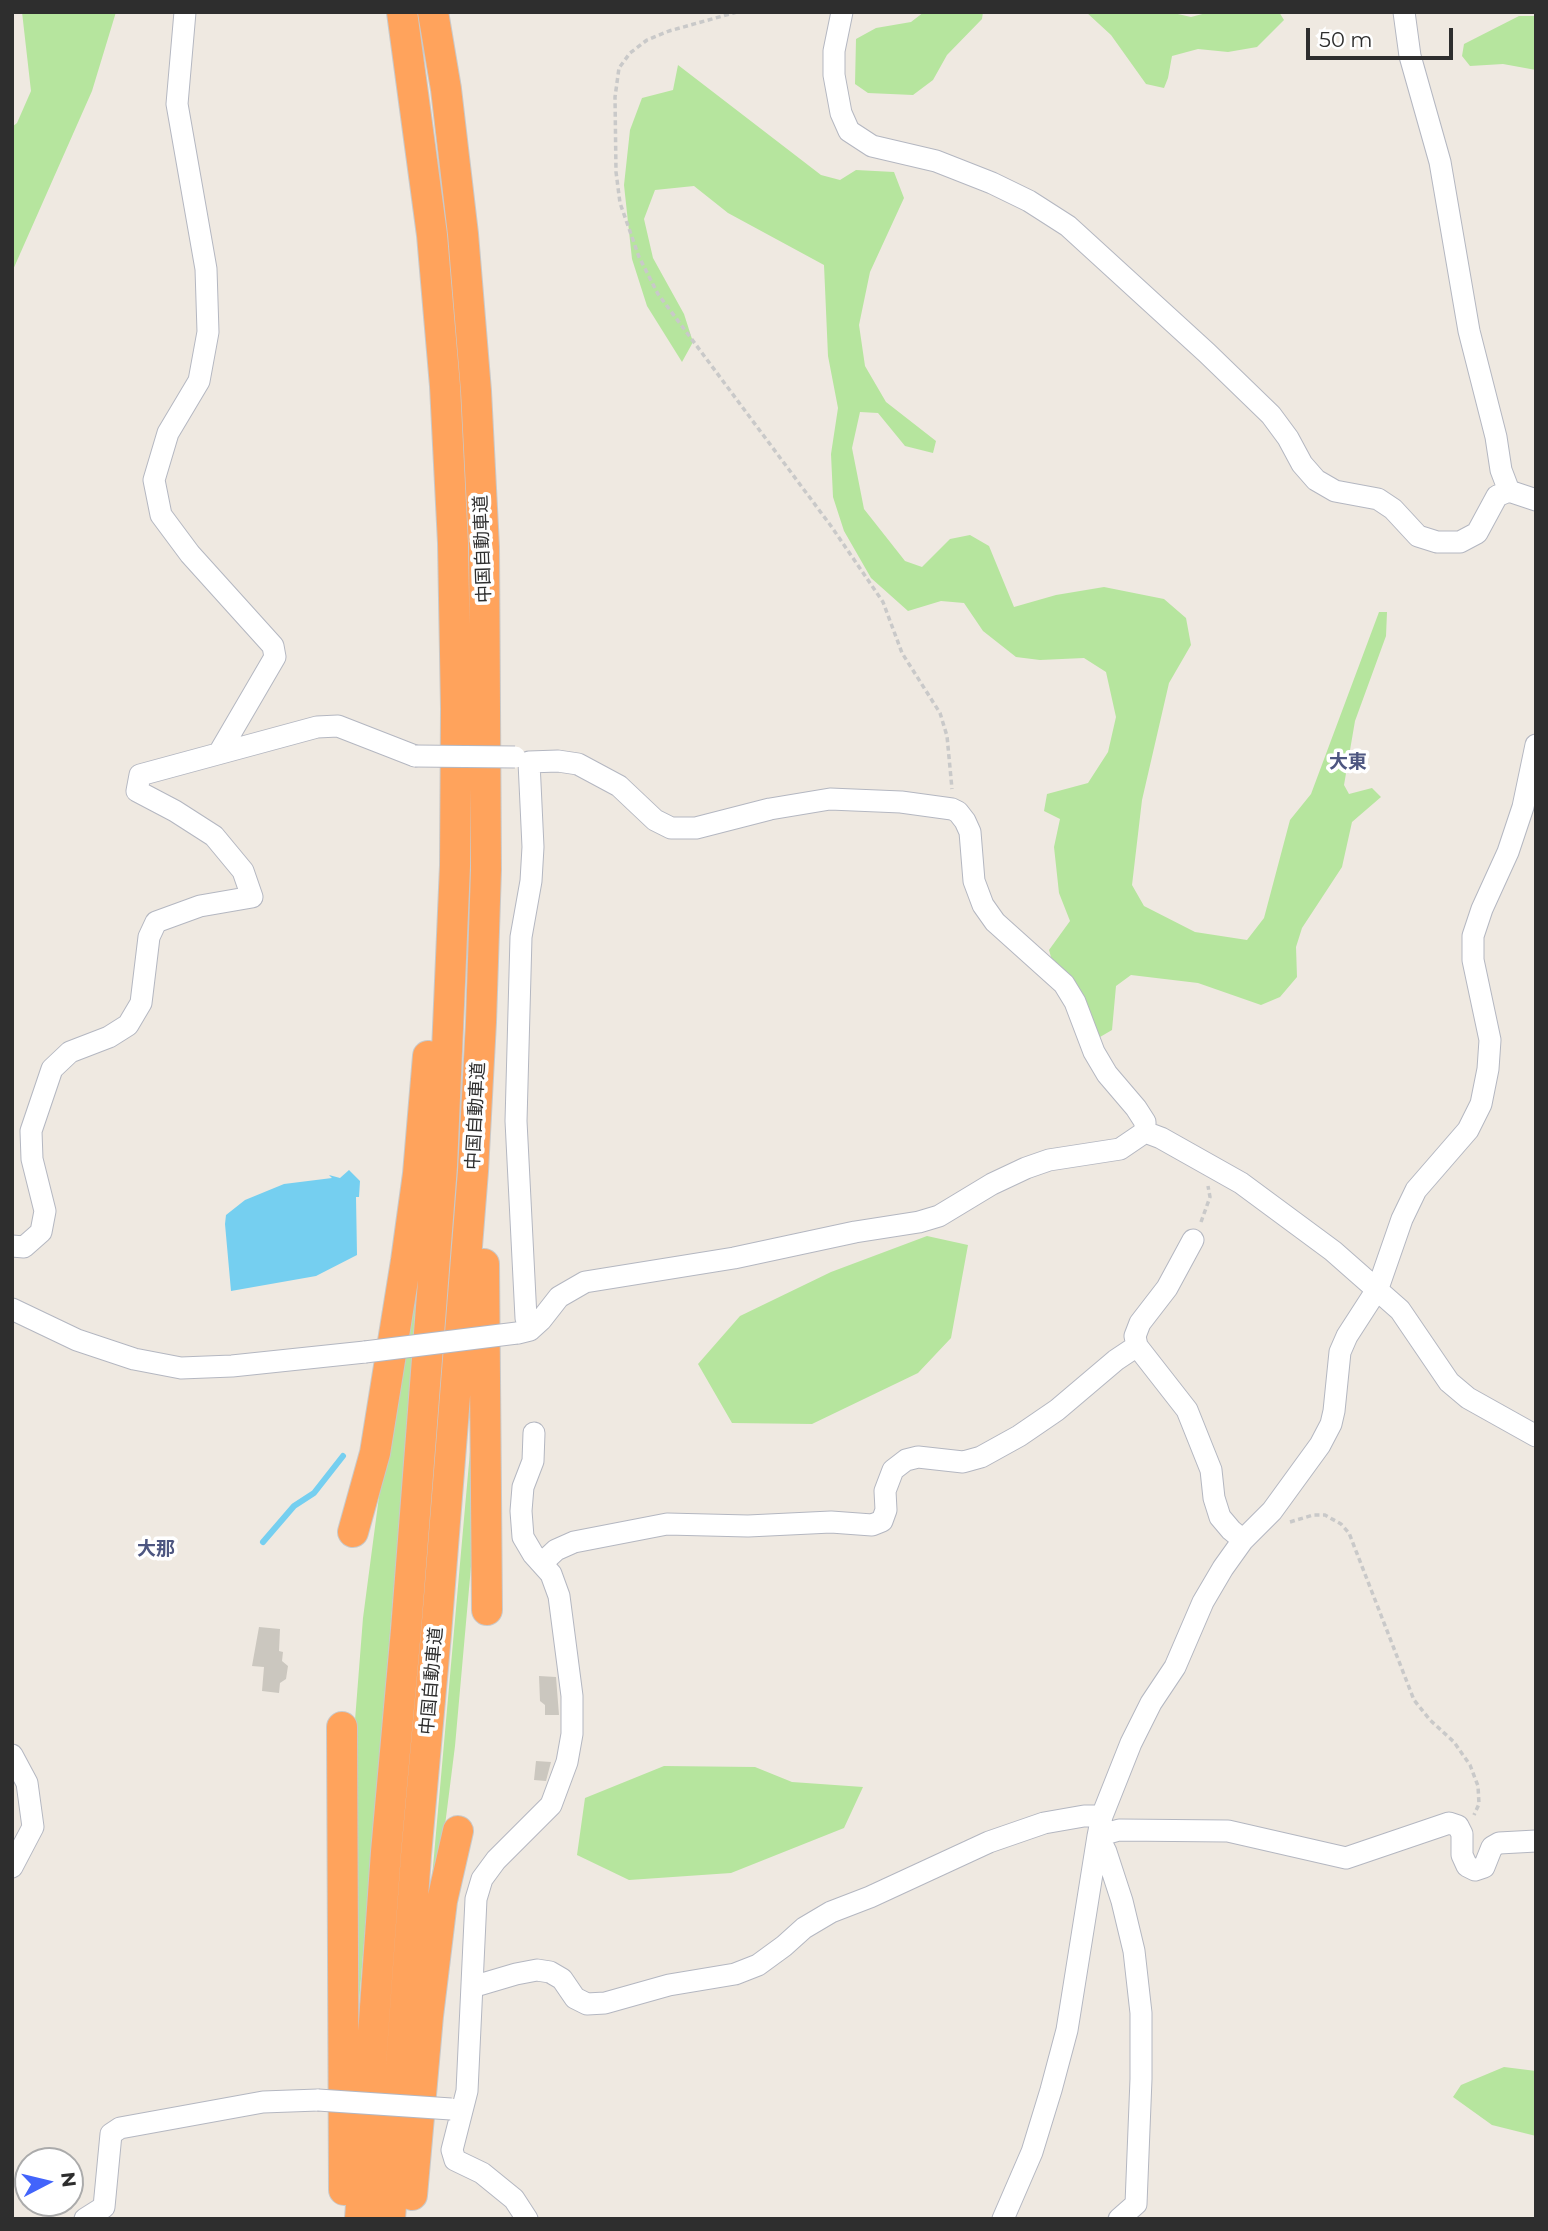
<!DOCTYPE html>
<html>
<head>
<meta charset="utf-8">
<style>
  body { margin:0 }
  #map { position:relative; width:1548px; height:2231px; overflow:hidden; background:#efe9e1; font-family:Montserrat,sans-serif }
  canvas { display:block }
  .frame { position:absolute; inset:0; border:14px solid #2e2e2e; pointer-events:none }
  .north { position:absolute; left:14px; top:2147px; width:70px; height:70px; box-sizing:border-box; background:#fff; border:2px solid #ababab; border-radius:50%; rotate:83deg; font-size:19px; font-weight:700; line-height:28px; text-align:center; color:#2e2e2e }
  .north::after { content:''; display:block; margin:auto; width:24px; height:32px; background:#4264fb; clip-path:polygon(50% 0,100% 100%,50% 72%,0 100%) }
  .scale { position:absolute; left:1306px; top:28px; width:147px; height:32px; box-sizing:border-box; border:4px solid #2e2e2e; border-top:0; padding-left:9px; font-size:21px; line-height:24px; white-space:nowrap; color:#2e2e2e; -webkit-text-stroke:5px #fff; paint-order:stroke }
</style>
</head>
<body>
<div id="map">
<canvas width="1548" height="2231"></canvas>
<div class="frame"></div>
<div class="north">N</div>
<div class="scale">50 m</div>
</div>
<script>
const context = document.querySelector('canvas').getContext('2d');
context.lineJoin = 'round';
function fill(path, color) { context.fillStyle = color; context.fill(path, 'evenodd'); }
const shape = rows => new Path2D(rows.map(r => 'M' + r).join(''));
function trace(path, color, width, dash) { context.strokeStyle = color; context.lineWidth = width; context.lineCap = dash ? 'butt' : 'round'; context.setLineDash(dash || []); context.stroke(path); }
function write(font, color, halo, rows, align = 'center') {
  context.font = font + ' Montserrat,"Noto Sans JP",sans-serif'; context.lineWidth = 7; context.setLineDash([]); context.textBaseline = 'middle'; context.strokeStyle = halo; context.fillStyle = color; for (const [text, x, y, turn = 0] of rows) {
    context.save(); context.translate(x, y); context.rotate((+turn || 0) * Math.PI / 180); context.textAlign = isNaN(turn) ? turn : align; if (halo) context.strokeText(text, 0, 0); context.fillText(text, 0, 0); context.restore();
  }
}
fill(shape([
  [22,12,116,12,92,91,12,272,12,127,17,123,31,91],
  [924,12,983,12,982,19,947,55,933,80,913,95,868,93,855,84,856,39,876,28,911,22],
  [1086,12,1169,12,1191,17,1210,12,1279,12,1284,20,1257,47,1228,52,1198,49,1172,56,1168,78,1164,88,1146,84,1111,35],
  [1519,16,1536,16,1536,70,1503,64,1470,66,1462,56,1464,44],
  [678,65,821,175,840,180,856,170,894,172,904,198,870,272,859,325,865,366,886,402,936,441,933,453,905,446,878,413,860,412,852,448,864,509,905,561,922,567,950,539,970,535,989,546,1014,607,1056,595,1104,587,1164,599,1186,618,1191,645,1169,683,1142,800,1132,885,1144,906,1195,932,1247,940,1264,918,1290,820,1311,794,1379,612,1387,612,1386,636,1355,721,1344,785,1349,794,1372,788,1381,797,1352,822,1342,867,1302,928,1296,947,1297,977,1280,997,1261,1005,1198,983,1131,975,1116,986,1112,1030,1100,1037,1080,998,1054,968,1049,950,1070,921,1059,893,1054,847,1060,819,1044,811,1047,794,1088,783,1108,752,1116,717,1106,672,1084,658,1040,660,1016,657,983,631,964,603,941,601,908,611,871,578,844,531,833,497,831,454,838,408,828,356,824,265,728,213,694,186,655,190,644,219,653,258,684,314,693,342,682,362,647,306,632,259,624,185,630,130,642,98,673,90],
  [927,1236,968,1245,951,1338,918,1373,812,1424,732,1423,698,1364,740,1316,831,1272],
  [417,1281,409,1408,353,2074,354,1733,363,1618,383,1466],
  [472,1429,473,1544,455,1746,437,1889,431,1889],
  [664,1766,755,1767,792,1782,863,1787,844,1828,731,1873,629,1880,577,1855,585,1798],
  [1504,2067,1536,2071,1536,2136,1492,2125,1453,2097,1461,2085]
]), '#b6e59e');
fill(shape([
  [349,1170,360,1181,359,1197,356,1197,357,1255,316,1276,231,1291,225,1224,226,1215,245,1200,284,1184,332,1178,329,1175,340,1178]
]), '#75cff0');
trace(shape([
  [263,1542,294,1506,314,1493,343,1456]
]), '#75cff0', 6);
fill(shape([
  [259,1627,280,1629,279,1651,283,1652,282,1661,288,1666,286,1679,280,1683,279,1693,262,1691,264,1667,252,1666],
  [539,1676,556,1677,559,1715,545,1715,545,1705,540,1701],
  [536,1761,551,1762,546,1781,534,1780]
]), '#cbc7bf');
const minor = shape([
  [185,12,177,104,206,269,208,332,199,381,168,433,154,480,161,515,190,554,273,646,275,657,219,753],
  [842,12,834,51,834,75,841,113,849,131,872,146,936,161,992,183,1029,201,1068,226,1207,353,1271,415,1288,438,1302,464,1316,480,1335,491,1378,499,1393,509,1418,536,1437,542,1460,542,1477,533,1497,496,1509,491,1536,500],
  [1404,12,1410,56,1440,162,1469,331,1496,437,1501,470,1509,491],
  [1145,1132,1161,1138,1241,1183,1333,1251,1400,1310,1449,1382,1468,1398,1536,1436],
  [1193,1240,1167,1288,1140,1323,1135,1336,1137,1346,1187,1410,1211,1470,1214,1498,1220,1517,1231,1530,1243,1540],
  [12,1246,24,1247,41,1232,45,1211,32,1159,31,1131,52,1069,70,1052,109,1037,128,1025,141,1003,149,937,156,922,200,906,252,897,243,871,214,836,175,811,137,791,140,775,317,727,338,726,415,756],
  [12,1309,77,1340,134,1359,181,1368,232,1366,365,1352],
  [530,1330,526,1318,516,1121,521,937,531,881,533,847,529,762,558,761,578,764,619,786,655,820,671,828,696,828,770,809,830,799,901,802,952,809,958,812,965,821,970,832,974,881,983,905,995,922,1064,984,1075,1002,1094,1052,1107,1074,1136,1108,1145,1122,1145,1132],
  [518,1333,530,1330,541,1320,559,1297,585,1282,734,1258,855,1232,919,1222,939,1216,992,1184,1026,1168,1049,1160,1120,1149,1145,1132],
  [542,1563,556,1550,574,1542,667,1524,748,1526,831,1522,872,1525,882,1521,886,1510,885,1491,893,1470,906,1460,918,1457,963,1462,981,1457,1019,1436,1057,1410,1116,1360,1137,1346],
  [12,1755,27,1783,33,1827,12,1867],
  [1098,1836,1119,1830,1228,1831,1346,1858,1449,1823,1458,1826,1462,1834,1462,1855,1467,1866,1475,1870,1484,1867,1492,1847,1499,1843,1536,1841],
  [1098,1836,1106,1852,1122,1901,1134,1951,1141,2013,1141,2079,1136,2204,1119,2219],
  [472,1987,516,1974,537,1970,550,1972,562,1979,575,1998,587,2004,605,2003,669,1985,735,1974,758,1965,784,1946,804,1928,831,1912,870,1897,989,1842,1044,1823,1084,1816,1102,1816],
  [85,2219,104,2207,111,2134,120,2128,263,2102,318,2100],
  [527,2219,514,2199,482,2173,455,2160,452,2150,467,2091,476,1899,482,1879,496,1860,551,1805,567,1762,572,1734,572,1696,559,1596,551,1574,533,1554,523,1537,521,1511,523,1487,533,1461,534,1433],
  [1003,2219,1032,2152,1051,2090,1067,2030,1098,1836,1102,1816,1131,1743,1151,1703,1175,1667,1203,1602,1223,1568,1243,1540,1272,1511,1320,1445,1331,1424,1334,1411,1340,1352,1347,1336,1378,1288,1402,1219,1416,1190,1468,1130,1481,1104,1488,1069,1490,1040,1473,960,1473,936,1482,909,1508,852,1523,807,1536,745]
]);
const highway = shape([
  [484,1264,487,1610],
  [353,1532,375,1453,406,1261,418,1174,428,1056],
  [342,1727,344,2190],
  [412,2195,428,2016,442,1901,458,1831],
  [360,2219,386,1852,406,1630,442,1166,455,866,456,709,453,543,445,386,432,235,402,12],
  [390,2219,416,1855,436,1634,473,1171,481,1022,486,870,484,547,476,391,463,234,446,89,433,12]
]);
trace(minor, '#b4b7c1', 23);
trace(highway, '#c9c9c9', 32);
trace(shape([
  [737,12,669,31,647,40,630,53,619,68,615,97,616,172,620,203,639,257,658,294,831,526,883,602,902,653,940,713,947,736,952,789],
  [1201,1222,1210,1197,1208,1186],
  [1290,1522,1313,1515,1325,1515,1341,1524,1349,1533,1414,1700,1430,1720,1454,1742,1470,1765,1478,1786,1479,1804,1474,1815]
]), '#c9c9c9', 3.5, [5, 3.5]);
trace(minor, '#fff', 21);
trace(highway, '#ffa35c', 30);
const minorBridge = shape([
  [415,756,515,757],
  [365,1352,517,1333],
  [318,2100,451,2109]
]);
trace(minorBridge, '#b4b7c1', 23, []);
trace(minorBridge, '#fff', 21);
write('18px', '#2e2e2e', '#fff', [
  ["中国自動車道",483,549,-92],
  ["中国自動車道",476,1116,-87],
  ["中国自動車道",432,1681,-85]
]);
write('bold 19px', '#4d5680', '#fff', [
  ["大東",1348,762],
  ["大那",156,1549]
]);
</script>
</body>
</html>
